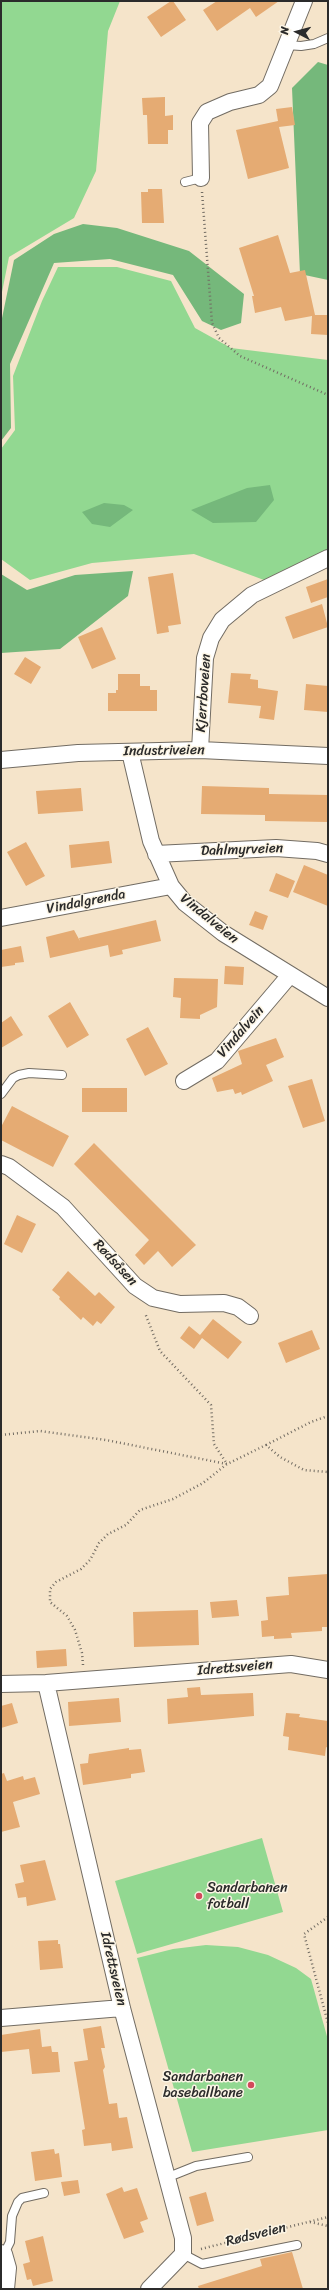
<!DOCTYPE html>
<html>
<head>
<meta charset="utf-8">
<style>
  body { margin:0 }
  #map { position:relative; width:329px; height:2290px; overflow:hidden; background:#f5e4ca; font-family:Sriracha,sans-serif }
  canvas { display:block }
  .frame { position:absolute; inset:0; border:2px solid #2b2b2b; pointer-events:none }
  .north { position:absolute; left:277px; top:12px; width:40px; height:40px; -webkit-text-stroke:3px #fcf5e5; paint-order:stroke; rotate:276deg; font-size:11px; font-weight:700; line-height:16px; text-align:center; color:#2b2b2b }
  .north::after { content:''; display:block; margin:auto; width:14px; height:18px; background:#2b2b2b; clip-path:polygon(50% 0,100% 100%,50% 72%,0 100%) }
</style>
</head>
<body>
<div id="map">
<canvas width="329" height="2290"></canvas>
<div class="frame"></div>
<div class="north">N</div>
</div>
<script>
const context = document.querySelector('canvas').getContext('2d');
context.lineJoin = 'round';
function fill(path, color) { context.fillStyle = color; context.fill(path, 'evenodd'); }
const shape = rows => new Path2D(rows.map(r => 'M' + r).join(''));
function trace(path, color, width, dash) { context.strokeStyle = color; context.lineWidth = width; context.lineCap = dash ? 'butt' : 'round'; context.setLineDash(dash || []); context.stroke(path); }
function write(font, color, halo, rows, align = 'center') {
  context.font = font + ' Sriracha,sans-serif'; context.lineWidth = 3; context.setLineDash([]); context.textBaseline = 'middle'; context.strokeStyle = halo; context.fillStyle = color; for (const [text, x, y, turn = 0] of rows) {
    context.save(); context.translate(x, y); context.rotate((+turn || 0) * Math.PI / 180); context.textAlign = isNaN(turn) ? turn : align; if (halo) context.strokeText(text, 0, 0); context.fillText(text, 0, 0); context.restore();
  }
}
fill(shape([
  [1,1,120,1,108,31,96,171,74,218,9,257,1,297],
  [58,267,117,267,171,281,195,328,231,348,328,360,328,549,264,580,194,554,92,563,30,580,1,559,1,449,15,430,13,376,42,301],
  [262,1838,283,1912,137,1954,115,1881],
  [206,1945,238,1947,268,1955,296,1968,311,1979,328,2040,328,2130,192,2152,137,1958,173,1949]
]), '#92d891');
fill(shape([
  [318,62,328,65,328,280,300,274,292,88],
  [83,224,117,228,189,251,244,294,241,323,221,330,202,321,173,275,110,259,54,263,10,364,11,428,1,441,1,323,14,260,54,234],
  [270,485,274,500,256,522,213,523,191,510,247,488],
  [104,503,124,505,133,510,110,527,92,524,82,512],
  [133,571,128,596,60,649,1,653,1,574,27,590,75,575]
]), '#75b87b');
fill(shape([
  [171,1,173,1,186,20,161,37,147,17],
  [217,1,279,1,256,17,250,8,217,31,203,10],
  [165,97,165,116,173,115,173,130,168,130,168,144,148,144,147,115,143,115,142,98],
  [292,107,295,125,279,127,289,168,248,179,236,130,278,121,276,109],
  [148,189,162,189,164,223,142,223,141,192,148,192],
  [278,235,290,273,305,270,315,315,328,315,328,335,311,334,312,316,285,321,281,307,255,313,252,296,254,296,239,248],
  [173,573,181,624,168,626,169,632,157,634,148,577],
  [328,579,328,597,311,603,306,587],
  [322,604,328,627,293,639,285,617],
  [102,627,116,659,92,669,78,637],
  [25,657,41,667,31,684,14,674],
  [231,673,251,674,250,679,258,680,258,688,278,691,274,720,259,718,261,706,228,703],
  [118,674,140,674,140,686,150,686,150,690,157,690,157,711,108,711,108,693,116,693,116,690,118,690],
  [306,684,328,686,328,712,304,710],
  [202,786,269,788,269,794,328,795,328,822,265,821,265,815,201,814],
  [81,788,83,811,38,814,36,791],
  [109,841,112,863,71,868,69,845],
  [26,842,45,876,26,886,7,852],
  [304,865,328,875,328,906,293,892],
  [276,873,295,881,288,898,269,891],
  [255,911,268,916,263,930,249,925],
  [156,920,161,941,122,950,123,954,110,957,108,945,50,958,46,937,74,930,80,941,79,938],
  [21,946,24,962,15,963,15,965,1,967,1,950],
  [225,966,244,967,243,985,224,984],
  [174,978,218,979,217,1007,200,1015,200,1019,180,1018,181,998,173,997],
  [70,1002,89,1035,67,1048,48,1016],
  [11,1016,23,1035,1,1048,1,1023],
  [148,1027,168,1064,145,1076,126,1039],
  [276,1038,284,1057,266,1065,273,1081,242,1095,241,1092,235,1094,233,1089,217,1092,212,1078,242,1064,238,1051],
  [312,1079,325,1121,303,1128,288,1086],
  [82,1088,127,1088,127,1112,82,1112],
  [12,1106,69,1136,53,1167,1,1140,1,1127],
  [94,1143,196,1245,172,1267,158,1251,144,1265,135,1255,149,1240,74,1164],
  [17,1215,36,1224,22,1253,4,1244],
  [68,1271,95,1296,99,1292,115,1307,101,1324,97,1321,93,1326,83,1317,81,1320,59,1299,60,1297,52,1290],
  [213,1319,242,1342,228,1359,202,1338,194,1349,180,1338,189,1326,200,1335],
  [312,1330,320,1349,286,1363,278,1343],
  [328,1574,328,1627,322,1627,322,1631,291,1633,292,1638,274,1639,274,1636,262,1637,261,1621,268,1620,266,1597,289,1595,288,1577],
  [237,1600,239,1616,212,1618,210,1602],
  [198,1610,199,1645,134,1647,133,1612],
  [66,1649,67,1666,37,1668,36,1651],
  [200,1687,201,1695,253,1693,254,1716,168,1724,167,1699,188,1697,187,1688],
  [119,1698,121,1722,69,1726,68,1702],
  [12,1703,18,1723,1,1728,1,1706],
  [286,1713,300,1714,299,1717,328,1721,328,1748,326,1747,325,1756,288,1750,289,1737,283,1736],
  [129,1748,129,1750,141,1749,145,1772,131,1774,131,1778,83,1785,80,1764,88,1763,89,1754],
  [4,1773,7,1781,23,1776,24,1780,35,1777,40,1794,13,1802,20,1827,1,1832,1,1774],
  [45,1860,56,1900,27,1906,26,1897,18,1898,15,1884,24,1882,20,1865],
  [58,1940,58,1944,60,1944,63,1968,40,1970,38,1941],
  [101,2026,105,2048,101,2048,105,2067,103,2070,109,2104,117,2103,119,2118,127,2117,133,2148,112,2151,111,2143,84,2146,82,2130,85,2129,74,2062,88,2060,83,2029],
  [40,2029,42,2047,51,2046,52,2052,58,2052,60,2072,32,2074,29,2049,1,2052,1,2035],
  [54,2149,55,2154,59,2153,62,2177,35,2181,31,2152],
  [78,2180,80,2193,64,2196,61,2182],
  [122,2187,124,2192,137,2188,148,2219,140,2222,144,2232,124,2239,106,2194],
  [206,2192,214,2221,197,2226,189,2197],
  [43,2236,53,2281,33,2286,31,2279,27,2280,23,2264,30,2262,25,2241],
  [292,2252,303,2289,199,2289,198,2286,262,2266,260,2259]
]), '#e5ab73');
const service = shape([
  [286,45,301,46,314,44,328,38],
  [185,182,201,178],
  [1,1094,13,1078,19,1075,29,1073,62,1075],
  [166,2178,196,2166,248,2157],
  [4,2254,10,2242,12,2216,18,2202,22,2198,44,2193],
  [183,2254,202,2264,297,2245]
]);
const minor = shape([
  [201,178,200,123,207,112,230,102,259,95,270,86,304,1],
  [200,750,205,658,211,638,222,620,252,595,328,558],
  [130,752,151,841,171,886,185,903,223,933,328,998],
  [1,760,78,753,200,750,328,756],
  [156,854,276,848,317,851,328,854],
  [1,918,171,886],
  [184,1081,217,1061,290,975],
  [1,1164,9,1167,63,1207,135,1286,153,1298,180,1304,224,1303,238,1307,250,1316],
  [46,1683,122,2008,183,2238,183,2254,149,2289],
  [1,1684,46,1683,291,1664,328,1670],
  [1,2018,122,2008],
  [1,2253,4,2254,8,2268,6,2289]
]);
trace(service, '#726c63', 10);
trace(minor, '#726c63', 18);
trace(shape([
  [202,192,212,323,219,338,240,356,328,395],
  [1,1435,40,1431,106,1440,227,1464,266,1445,280,1457,304,1470,328,1472],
  [266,1445,311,1422,328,1416],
  [83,1665,82,1653,75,1630,67,1616,50,1602,50,1589,56,1582,81,1569,90,1560,99,1543,108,1534,126,1525,140,1510,173,1499,203,1483,227,1464,214,1444,211,1405,160,1351,145,1313],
  [328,1917,304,1934,328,2023],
  [310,2222,328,2226],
  [201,2249,328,2217]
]), '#726c63', 2.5, [1, 3]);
trace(service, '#fff', 8);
trace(minor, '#fff', 16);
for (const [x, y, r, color] of [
  [199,1896,4,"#d1495b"],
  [251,2085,4,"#d1495b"]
]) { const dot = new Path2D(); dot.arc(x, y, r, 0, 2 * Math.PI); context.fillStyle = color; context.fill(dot); trace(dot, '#fcf5e5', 1.5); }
write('14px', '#2b2b2b', '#fcf5e5', [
  ["Kjerrboveien",204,693,-86],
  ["Industriveien",164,751,-1],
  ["Dahlmyrveien",242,850,-2],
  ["Vindalgrenda",86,902,-11],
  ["Vindalveien",209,919,39],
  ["Vindalvein",241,1032,-49],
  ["Rødsåsen",115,1263,47],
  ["Idrettsveien",235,1668,-5],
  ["Idrettsveien",113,1969,77],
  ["Rødsveien",256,2235,-14]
]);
write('14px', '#2b2b2b', '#fcf5e5', [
  ["Sandarbanen",207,1888],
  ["fotball",207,1904],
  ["Sandarbanen",243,2077,"right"],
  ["baseballbane",243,2093,"right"]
], 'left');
</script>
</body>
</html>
